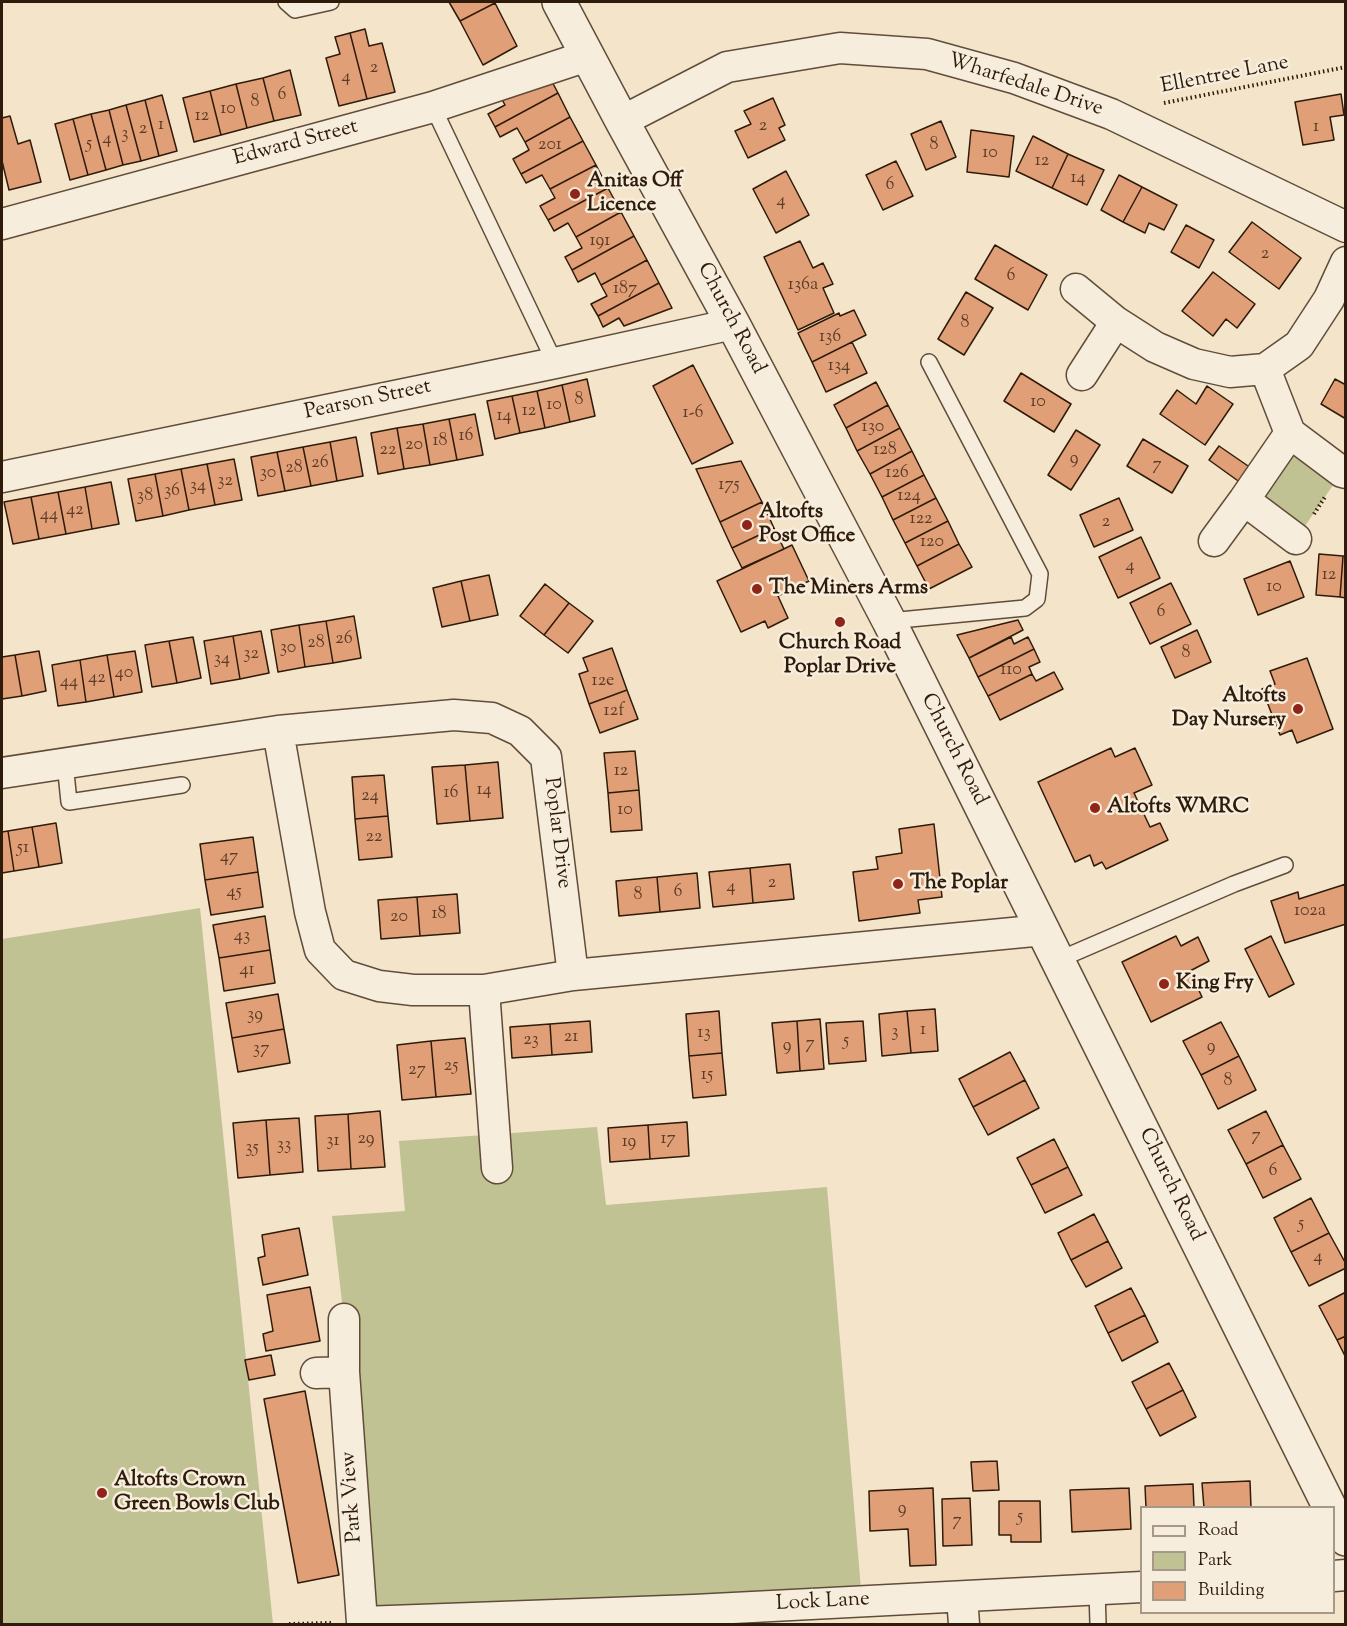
<!DOCTYPE html>
<html>
<head>
<meta charset="utf-8">
<style>
  body { margin:0 }
  #map { position:relative; width:1347px; height:1626px; overflow:hidden; background:#f3e4ca; font-family:"Sorts Mill Goudy",serif }
  canvas { display:block }
  .frame { position:absolute; inset:0; border:3px solid #2f1b09; pointer-events:none }
  .legend { position:absolute; left:1140px; top:1506px; width:195px; height:108px; box-sizing:border-box; background:#f7eddd; border:2px solid #a79988; margin:0; padding:8px 10px; list-style:none; font-size:18px; color:#2f1b09 }
  .legend li { display:flex; align-items:center; gap:12px; height:30px }
  .legend b { width:30px; border:2px solid #a79988 }
</style>
</head>
<body>
<div id="map">
<canvas width="1347" height="1626"></canvas>
<div class="frame"></div>
<ul class="legend">
<li><b style="height:8px;background:#f7eddd"></b>Road</li>
<li><b style="height:16px;background:#c0c293"></b>Park</li>
<li><b style="height:16px;background:#e19f78"></b>Building</li>
</ul>
</div>
<script>
const context = document.querySelector('canvas').getContext('2d');
context.lineJoin = 'round';
function fill(path, color) { context.fillStyle = color; context.fill(path, 'evenodd'); }
const shape = rows => new Path2D(rows.map(r => 'M' + r).join(''));
function trace(path, color, width, dash) { context.strokeStyle = color; context.lineWidth = width; context.lineCap = dash ? 'butt' : 'round'; context.setLineDash(dash || []); context.stroke(path); }
function write(font, color, halo, rows, align = 'center') {
  context.font = font + ' "Sorts Mill Goudy",serif'; context.lineWidth = 5; context.setLineDash([]); context.textBaseline = 'middle'; context.strokeStyle = halo; context.fillStyle = color; for (const [text, x, y, turn = 0] of rows) {
    context.save(); context.translate(x, y); context.rotate((+turn || 0) * Math.PI / 180); context.textAlign = isNaN(turn) ? turn : align; if (halo) context.strokeText(text, 0, 0); context.fillText(text, 0, 0); context.restore();
  }
}
fill(shape([
  [1290,433,1342,472,1296,539,1244,500],
  [200,908,273,1624,2,1624,2,939],
  [597,1127,606,1205,827,1187,862,1601,362,1622,344,1319,332,1216,405,1211,399,1141]
]), '#c0c293');
const building = shape([
  [449,2,494,2,495,3,460,21,449,2],
  [495,3,517,46,483,65,460,21,495,3],
  [365,29,369,46,382,43,395,92,367,99,350,33,365,29],
  [350,33,367,99,339,106,326,58,340,54,335,37,350,33],
  [290,70,301,115,274,121,263,78,290,70],
  [263,78,274,121,247,128,236,84,263,78],
  [550,78,558,93,495,127,488,114,505,105,499,94,550,78],
  [236,84,247,128,221,135,210,91,236,84],
  [210,91,221,135,194,142,183,98,210,91],
  [558,93,570,117,525,142,517,128,500,137,495,127,558,93],
  [1341,94,1344,115,1330,117,1334,140,1303,145,1295,102,1341,94],
  [162,95,177,151,159,156,145,100,162,95],
  [773,98,785,125,779,128,785,140,748,158,735,131,751,124,744,111,773,98],
  [145,100,159,156,141,161,126,105,145,100],
  [126,105,141,161,123,165,109,110,126,105],
  [109,110,123,165,106,170,91,114,109,110],
  [91,114,106,170,88,175,73,119,91,114],
  [10,116,18,144,30,140,41,182,9,190,2,161,2,118,10,116],
  [570,117,583,141,521,174,513,159,529,150,525,142,570,117],
  [73,119,88,175,70,180,55,124,73,119],
  [941,121,956,157,926,170,911,134,941,121],
  [971,130,1014,136,1009,177,967,172,971,130],
  [1033,136,1068,154,1052,188,1016,171,1033,136],
  [583,141,596,165,550,189,542,175,526,183,521,174,583,141],
  [1068,154,1104,170,1087,205,1052,188,1068,154],
  [896,161,913,196,883,210,866,175,896,161],
  [596,165,608,188,548,220,540,206,555,198,550,189,596,165],
  [786,171,809,215,776,233,753,189,786,171],
  [1119,175,1142,187,1123,222,1101,210,1119,175],
  [1142,187,1177,205,1164,230,1149,223,1145,233,1123,222,1142,187],
  [608,188,621,212,576,237,568,223,554,231,548,220,608,188],
  [621,212,634,236,572,270,565,257,582,248,576,237,621,212],
  [1252,222,1301,258,1279,289,1229,252,1252,222],
  [1186,225,1214,240,1199,268,1171,252,1186,225],
  [634,236,647,260,601,285,595,273,578,282,572,270,634,236],
  [800,241,813,268,823,263,833,284,823,288,834,313,798,330,764,257,800,241],
  [995,245,1047,275,1028,310,975,279,995,245],
  [647,260,659,283,598,316,591,304,607,296,601,285,647,260],
  [1213,272,1255,304,1237,328,1226,319,1213,336,1182,311,1213,272],
  [659,283,672,308,624,326,619,318,603,327,598,316,659,283],
  [966,292,993,308,964,355,938,339,966,292],
  [854,310,866,335,812,362,798,333,839,313,840,316,854,310],
  [852,342,867,373,826,392,812,362,852,342],
  [693,365,733,443,692,464,653,386,693,365],
  [1021,373,1071,404,1054,432,1004,401,1021,373],
  [587,379,595,416,570,422,562,385,587,379],
  [1335,379,1346,385,1346,419,1321,404,1335,379],
  [876,382,888,405,846,428,834,405,876,382],
  [562,385,570,422,545,428,537,391,562,385],
  [1207,386,1233,404,1205,445,1160,414,1177,390,1196,404,1207,386],
  [537,391,545,428,520,433,512,396,537,391],
  [512,396,520,433,495,439,487,401,512,396],
  [888,405,900,428,857,451,846,428,888,405],
  [475,414,483,455,457,460,449,419,475,414],
  [449,419,457,460,430,465,423,424,449,419],
  [423,424,430,465,404,469,397,428,423,424],
  [397,428,404,469,378,474,371,433,397,428],
  [900,428,912,451,870,474,857,451,900,428],
  [1076,430,1100,445,1071,490,1048,475,1076,430],
  [356,437,363,476,337,481,330,442,356,437],
  [1143,439,1188,466,1172,493,1127,466,1143,439],
  [330,442,337,481,311,486,303,447,330,442],
  [1219,446,1251,468,1241,483,1209,460,1219,446],
  [303,447,311,486,285,491,277,452,303,447],
  [912,451,924,475,882,497,870,474,912,451],
  [277,452,285,491,258,496,251,457,277,452],
  [234,459,242,500,215,505,207,464,234,459],
  [741,461,762,502,720,522,696,469,741,461],
  [207,464,215,505,189,510,181,469,207,464],
  [181,469,189,510,163,516,155,474,181,469],
  [155,474,163,516,136,521,128,479,155,474],
  [924,475,936,498,893,520,882,497,924,475],
  [111,482,119,524,92,529,85,487,111,482],
  [85,487,92,529,66,534,58,492,85,487],
  [58,492,66,534,39,539,31,497,58,492],
  [31,497,39,539,13,544,4,502,31,497],
  [936,498,948,521,905,543,893,520,936,498],
  [1119,498,1133,530,1094,547,1080,515,1119,498],
  [762,502,774,528,732,548,720,522,762,502],
  [948,521,959,544,917,566,905,543,948,521],
  [774,528,784,549,742,568,732,548,774,528],
  [1141,537,1160,578,1118,598,1099,557,1141,537],
  [959,544,972,567,929,589,917,566,959,544],
  [792,545,809,581,778,596,788,618,768,628,765,621,741,632,717,581,792,545],
  [1319,554,1343,556,1340,597,1316,595,1319,554],
  [1343,556,1346,556,1346,598,1340,597,1343,556],
  [1290,561,1304,597,1258,615,1244,579,1290,561],
  [489,575,498,615,470,621,461,581,489,575],
  [461,581,470,621,442,627,433,588,461,581],
  [1171,583,1191,624,1150,644,1130,603,1171,583],
  [545,584,569,603,544,635,520,616,545,584],
  [569,603,593,621,568,653,544,635,569,603],
  [354,616,361,658,333,663,326,621,354,616],
  [1018,620,1023,630,969,658,957,635,1018,620],
  [326,621,333,663,305,667,299,625,326,621],
  [299,625,305,667,278,672,271,630,299,625],
  [1197,630,1211,662,1175,678,1161,647,1197,630],
  [261,631,269,673,240,679,233,636,261,631],
  [233,636,240,679,211,684,204,641,233,636],
  [193,637,201,678,177,683,169,641,193,637],
  [1011,637,1014,644,1028,637,1034,649,978,677,969,658,1011,637],
  [169,641,177,683,152,687,145,645,169,641],
  [612,648,627,690,589,704,579,674,588,671,583,658,612,648],
  [1034,649,1040,662,1029,667,1032,674,988,696,978,677,1034,649],
  [39,651,46,691,22,696,15,655,39,651],
  [135,651,142,692,114,697,107,655,135,651],
  [15,655,22,696,2,699,2,657,15,655],
  [107,655,114,697,86,702,80,660,107,655],
  [1307,658,1333,729,1297,743,1292,730,1280,735,1262,689,1275,684,1270,671,1307,658],
  [80,660,86,702,58,706,52,665,80,660],
  [1054,672,1063,689,1000,720,988,696,1032,674,1036,681,1054,672],
  [627,690,638,719,600,733,589,704,627,690],
  [1111,748,1115,757,1135,748,1152,785,1134,793,1150,827,1160,823,1168,840,1106,869,1102,862,1094,866,1090,855,1075,862,1038,782,1111,748],
  [635,751,639,790,608,793,604,753,635,751],
  [498,762,503,818,470,821,465,765,498,762],
  [465,765,470,821,437,824,432,767,465,765],
  [384,775,388,816,355,819,352,777,384,775],
  [639,790,642,830,611,832,608,793,639,790],
  [388,816,392,857,359,860,355,819,388,816],
  [56,823,62,863,39,867,32,827,56,823],
  [934,824,942,897,918,900,920,913,859,921,853,872,878,869,876,857,902,853,899,829,934,824],
  [32,827,39,867,14,871,8,831,32,827],
  [8,831,14,871,2,873,2,832,8,831],
  [253,837,258,872,205,880,200,844,253,837],
  [790,864,794,899,753,903,750,868,790,864],
  [750,868,753,903,713,907,709,872,750,868],
  [258,872,263,907,211,915,205,880,258,872],
  [697,873,700,908,660,912,657,877,697,873],
  [657,877,660,912,619,916,616,881,657,877],
  [1346,884,1346,924,1285,943,1271,901,1298,892,1299,899,1346,884],
  [457,894,460,933,420,936,417,897,457,894],
  [417,897,420,936,381,939,378,900,417,897],
  [265,916,270,950,219,958,213,925,265,916],
  [1176,936,1181,946,1198,937,1209,961,1190,971,1202,997,1151,1022,1122,962,1176,936],
  [1271,936,1294,984,1269,997,1245,949,1271,936],
  [270,950,275,983,224,991,219,958,270,950],
  [278,994,284,1029,232,1038,226,1003,278,994],
  [935,1009,938,1051,911,1053,907,1011,935,1009],
  [719,1011,722,1053,689,1056,686,1014,719,1011],
  [907,1011,911,1053,882,1056,879,1014,907,1011],
  [820,1019,824,1069,800,1071,797,1021,820,1019],
  [590,1021,592,1052,552,1055,550,1024,590,1021],
  [797,1021,800,1071,777,1073,772,1023,797,1021],
  [863,1021,866,1061,829,1064,826,1023,863,1021],
  [1221,1022,1239,1056,1201,1075,1183,1041,1221,1022],
  [550,1024,552,1055,512,1058,510,1027,550,1024],
  [284,1029,290,1063,238,1072,232,1038,284,1029],
  [465,1038,471,1094,436,1097,431,1041,465,1038],
  [431,1041,436,1097,402,1100,397,1045,431,1041],
  [1010,1052,1025,1080,973,1107,959,1079,1010,1052],
  [722,1053,726,1095,693,1098,689,1056,722,1053],
  [1239,1056,1256,1090,1218,1109,1201,1075,1239,1056],
  [1025,1080,1039,1108,988,1135,973,1107,1025,1080],
  [380,1111,385,1167,351,1169,348,1114,380,1111],
  [1266,1111,1283,1145,1246,1164,1228,1130,1266,1111],
  [348,1114,351,1169,318,1171,315,1116,348,1114],
  [299,1118,303,1172,270,1175,266,1120,299,1118],
  [266,1120,270,1175,238,1178,233,1123,266,1120],
  [687,1122,689,1156,650,1159,648,1125,687,1122],
  [648,1125,650,1159,610,1162,608,1128,648,1125],
  [1054,1139,1068,1167,1031,1185,1017,1158,1054,1139],
  [1283,1145,1301,1179,1263,1198,1246,1164,1283,1145],
  [1068,1167,1082,1195,1045,1213,1031,1185,1068,1167],
  [1311,1198,1329,1233,1291,1252,1274,1218,1311,1198],
  [1094,1214,1108,1241,1071,1260,1058,1233,1094,1214],
  [299,1228,308,1275,263,1285,258,1258,265,1256,262,1235,299,1228],
  [1329,1233,1346,1264,1346,1268,1309,1286,1291,1252,1329,1233],
  [1108,1241,1122,1268,1086,1287,1071,1260,1108,1241],
  [310,1287,320,1341,266,1351,263,1334,273,1331,267,1295,310,1287],
  [1131,1288,1145,1315,1108,1333,1095,1306,1131,1288],
  [1346,1292,1346,1336,1337,1340,1319,1306,1346,1292],
  [1145,1315,1158,1342,1122,1361,1108,1333,1145,1315],
  [1346,1336,1346,1358,1337,1340,1346,1336],
  [271,1355,275,1375,249,1380,245,1360,271,1355],
  [1169,1363,1183,1390,1146,1409,1132,1382,1169,1363],
  [1183,1390,1196,1417,1160,1436,1146,1409,1183,1390],
  [305,1391,339,1575,298,1583,264,1399,305,1391],
  [997,1461,999,1490,973,1491,971,1462,997,1461],
  [1250,1481,1251,1508,1204,1508,1202,1483,1250,1481],
  [1193,1484,1194,1508,1146,1508,1145,1486,1193,1484],
  [933,1488,936,1565,910,1566,908,1529,870,1531,869,1491,933,1488],
  [1129,1488,1131,1529,1072,1532,1070,1490,1129,1488],
  [970,1498,972,1545,943,1546,942,1499,970,1498],
  [999,1501,1040,1501,1041,1542,1011,1542,1011,1535,999,1535,999,1501]
]);
fill(building, '#e19f78');
trace(building, '#2f1b09', 1.5);
const service = shape([
  [286,2,295,10,331,2],
  [433,107,555,363],
  [889,621,1025,608,1037,599,1040,574,929,362],
  [65,763,69,802,182,785],
  [1058,960,1234,884,1285,865],
  [1097,1589,1098,1624]
]);
const minor = shape([
  [622,121,727,67,840,48,927,54,1014,78,1111,114,1346,227],
  [2,224,433,107,587,56],
  [1076,289,1116,322,1155,347,1194,364,1230,372,1265,369,1299,345,1329,299,1346,262],
  [1265,369,1290,433,1342,472,1346,473],
  [1082,375,1116,322],
  [2,477,555,363,733,324],
  [1244,500,1296,539],
  [1214,541,1244,500,1290,433],
  [278,731,310,912,320,950,344,975,379,986,413,990,484,990,573,975,1044,930],
  [2,773,278,731,454,715,492,718,520,731,546,757,573,975],
  [484,990,497,1168],
  [344,1319,344,1372,362,1622,694,1610,1142,1587],
  [316,1373,344,1372],
  [1334,1576,1346,1575],
  [962,1597,964,1624]
]);
const tertiary = shape([
  [559,2,622,121,733,324,889,621,1330,1508],
  [1334,1514,1346,1539]
]);
trace(service, '#604d39', 18);
trace(minor, '#604d39', 33);
trace(tertiary, '#604d39', 36);
trace(shape([
  [1164,103,1346,67],
  [1314,514,1325,497],
  [289,1624,331,1623]
]), '#2f1b09', 4, [1.5, 3]);
trace(service, '#f7eddd', 15);
trace(minor, '#f7eddd', 30);
trace(tertiary, '#f7eddd', 33);
for (const [x, y, r, color] of [
  [575,194,6,"#8f2418"],
  [747,525,6,"#8f2418"],
  [757,589,6,"#8f2418"],
  [840,622,6,"#8f2418"],
  [1298,709,6,"#8f2418"],
  [1095,808,6,"#8f2418"],
  [898,884,6,"#8f2418"],
  [1164,984,6,"#8f2418"],
  [102,1493,6,"#8f2418"]
]) { const dot = new Path2D(); dot.arc(x, y, r, 0, 2 * Math.PI); context.fillStyle = color; context.fill(dot); trace(dot, '#f7eddd', 2); }
write('18px', '#5c3c25', null, [
  ["2",374,69],
  ["4",346,78],
  ["6",282,96],
  ["8",255,103],
  ["10",228,110],
  ["12",202,117],
  ["1",161,126],
  ["2",763,127],
  ["1",1316,128],
  ["2",143,130],
  ["3",125,135],
  ["4",107,140],
  ["5",89,145],
  ["201",550,146],
  ["8",934,146],
  ["10",990,154],
  ["12",1042,162],
  ["14",1078,179],
  ["6",890,186],
  ["4",781,202],
  ["191",600,242],
  ["2",1265,255],
  ["6",1011,277],
  ["136a",803,286],
  ["187",625,290],
  ["8",965,324],
  ["136",830,338],
  ["134",839,367],
  ["8",579,401],
  ["10",1038,403],
  ["10",554,406],
  ["12",529,412],
  ["1-6",693,414],
  ["14",504,417],
  ["130",873,428],
  ["16",466,437],
  ["18",440,442],
  ["20",414,446],
  ["22",388,451],
  ["128",885,451],
  ["9",1074,460],
  ["26",320,464],
  ["7",1157,466],
  ["28",294,469],
  ["30",268,474],
  ["126",897,474],
  ["32",225,482],
  ["175",729,486],
  ["34",198,487],
  ["36",172,492],
  ["38",145,497],
  ["124",909,497],
  ["42",75,511],
  ["44",49,516],
  ["122",921,520],
  ["2",1106,523],
  ["120",932,543],
  ["4",1130,567],
  ["12",1329,576],
  ["10",1274,588],
  ["6",1161,613],
  ["26",344,640],
  ["28",316,644],
  ["30",288,649],
  ["8",1186,654],
  ["32",251,655],
  ["34",222,660],
  ["110",1011,671],
  ["40",124,674],
  ["42",97,679],
  ["12e",603,682],
  ["44",69,683],
  ["12f",614,712],
  ["12",621,772],
  ["14",484,791],
  ["16",451,794],
  ["24",370,797],
  ["10",625,811],
  ["22",374,838],
  ["51",23,849],
  ["47",229,858],
  ["2",772,884],
  ["4",731,888],
  ["45",234,893],
  ["6",678,893],
  ["8",638,896],
  ["102a",1310,912],
  ["18",439,915],
  ["20",399,918],
  ["43",242,937],
  ["41",247,971],
  ["39",255,1016],
  ["1",923,1031],
  ["3",895,1033],
  ["13",704,1034],
  ["21",571,1038],
  ["23",531,1041],
  ["5",846,1042],
  ["7",810,1045],
  ["9",787,1047],
  ["9",1211,1048],
  ["37",261,1050],
  ["25",451,1067],
  ["27",417,1071],
  ["15",707,1076],
  ["8",1228,1082],
  ["7",1256,1137],
  ["29",366,1140],
  ["17",668,1140],
  ["31",333,1142],
  ["19",629,1143],
  ["33",284,1146],
  ["35",252,1149],
  ["6",1273,1172],
  ["5",1301,1225],
  ["4",1318,1258],
  ["9",902,1510],
  ["5",1020,1518],
  ["7",957,1522]
]);
write('21px', '#2f1b09', '#f7eddd', [
  ["Ellentree Lane",1225,76,-11],
  ["Wharfedale Drive",1025,86,18],
  ["Edward Street",296,144,-15],
  ["Church Road",730,319,62],
  ["Pearson Street",368,401,-12],
  ["Church Road",953,750,63],
  ["Poplar Drive",556,833,83],
  ["Church Road",1170,1185,64],
  ["Park View",353,1497,-94],
  ["Lock Lane",823,1603,-3]
]);
write('bold 21px', '#2f1b09', '#f7eddd', [
  ["Anitas Off",587,182],
  ["Licence",587,206],
  ["Altofts",759,513],
  ["Post Office",759,537],
  ["The Miners Arms",769,589],
  ["Church Road",840,644,"center"],
  ["Poplar Drive",840,668,"center"],
  ["Altofts",1286,697,"right"],
  ["Day Nursery",1286,721,"right"],
  ["Altofts WMRC",1107,808],
  ["The Poplar",910,884],
  ["King Fry",1176,984],
  ["Altofts Crown",114,1481],
  ["Green Bowls Club",114,1505]
], 'left');
</script>
</body>
</html>
